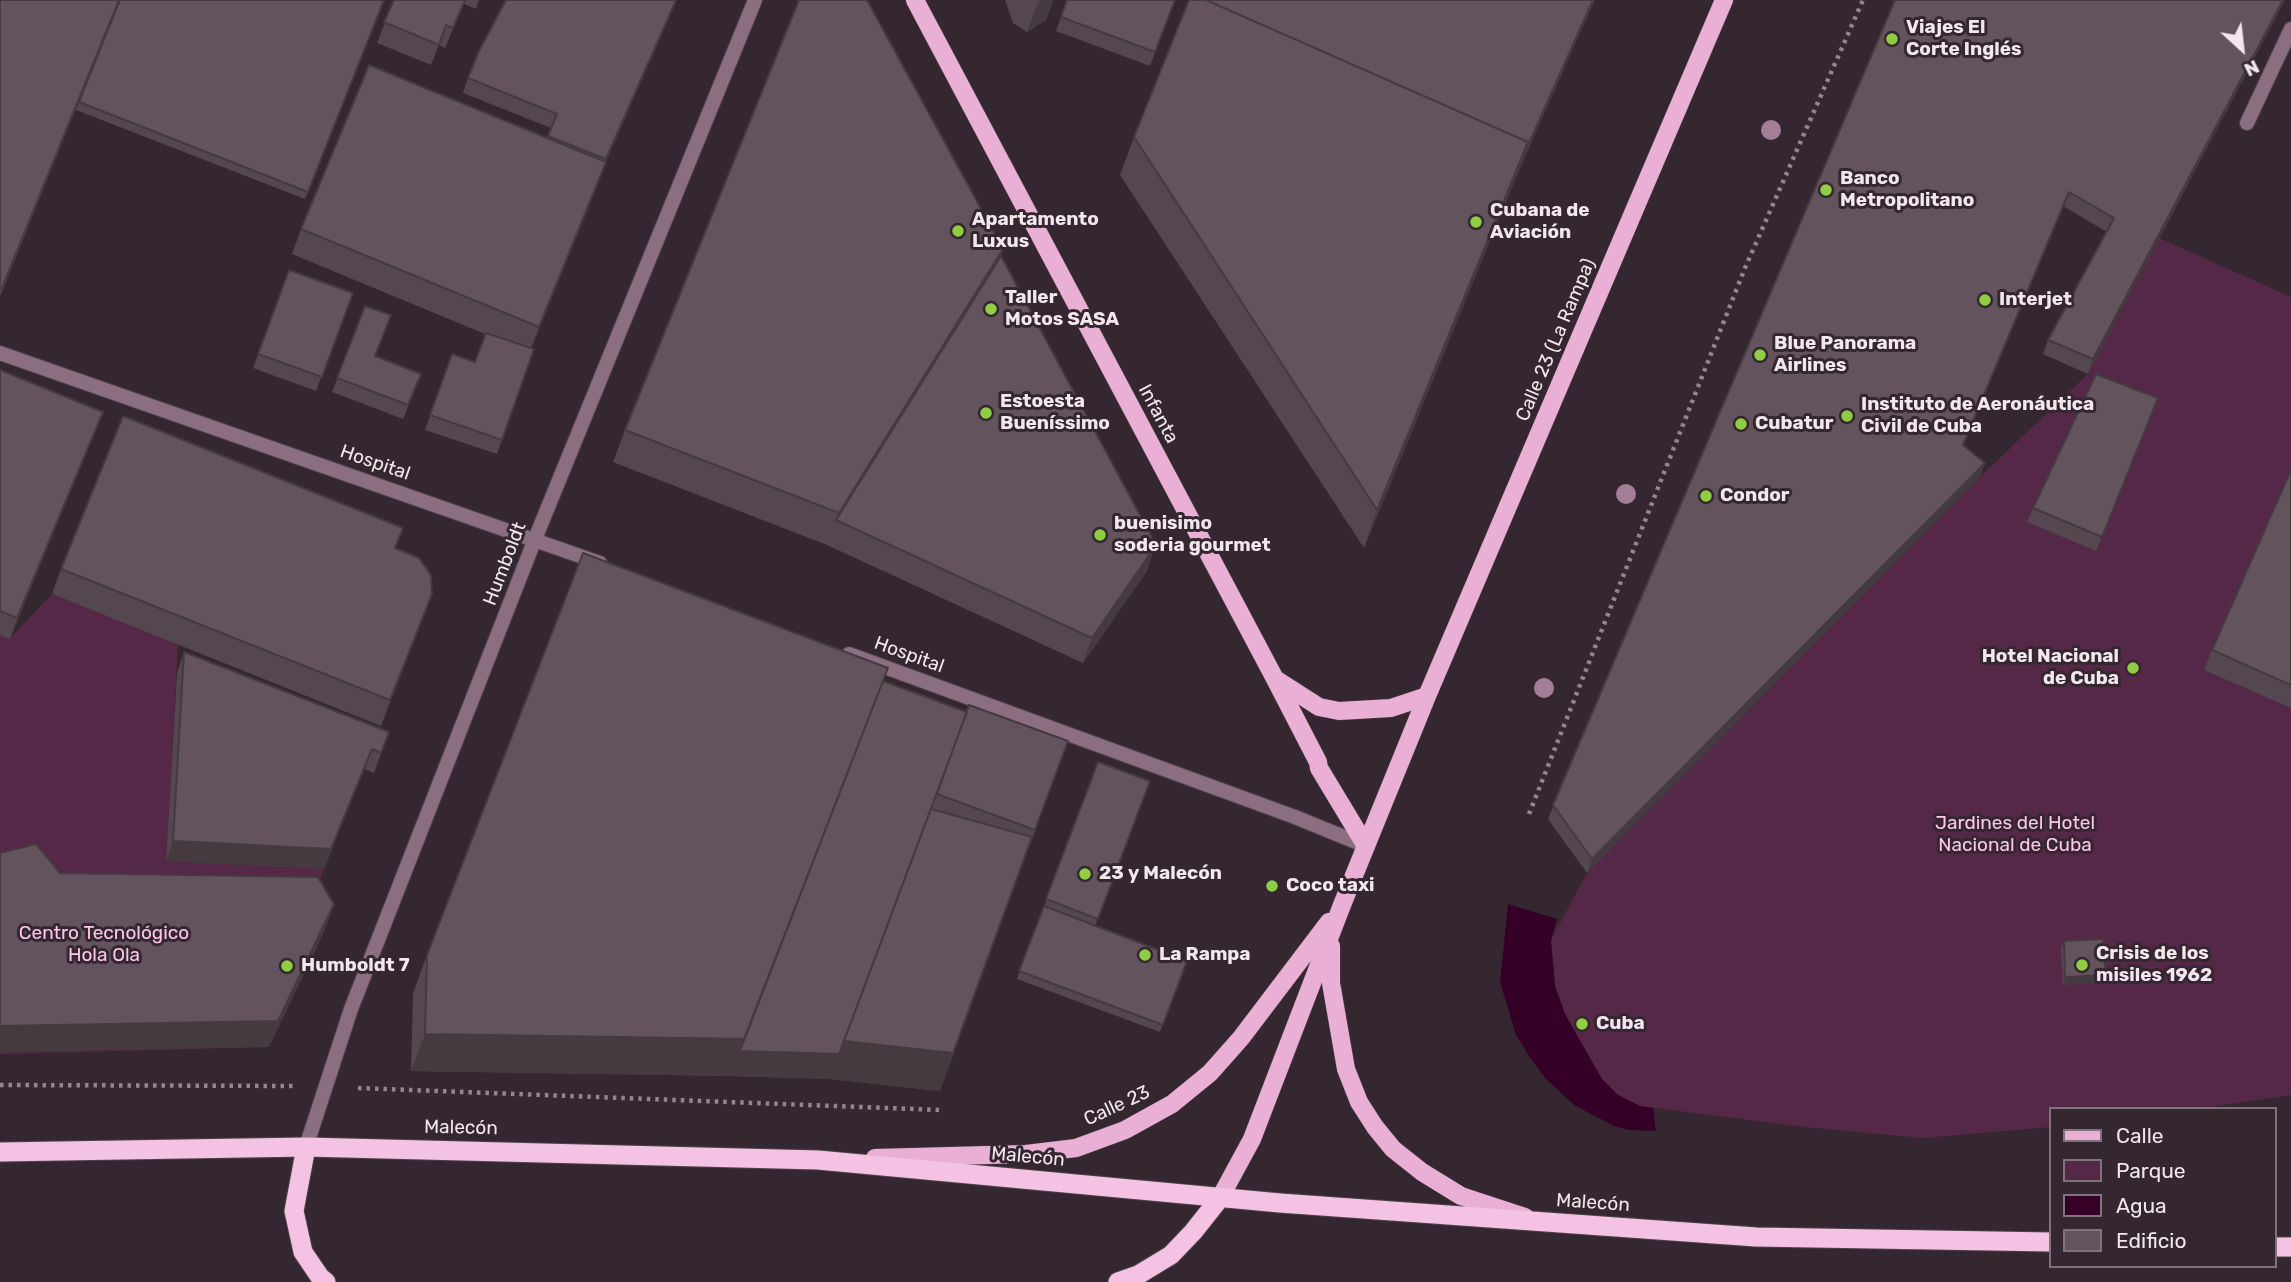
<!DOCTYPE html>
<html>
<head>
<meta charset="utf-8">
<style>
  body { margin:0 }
  #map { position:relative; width:2291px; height:1282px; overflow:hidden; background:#352730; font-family:Rubik,sans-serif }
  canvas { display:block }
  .legend { position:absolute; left:2049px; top:1107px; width:228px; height:161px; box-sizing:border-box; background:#352730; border:2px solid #80747c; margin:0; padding:9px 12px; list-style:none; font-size:21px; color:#f1e7ed }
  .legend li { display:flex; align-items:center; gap:14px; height:35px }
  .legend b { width:35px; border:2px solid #80747c }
  .north { position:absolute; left:2207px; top:14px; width:70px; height:70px; -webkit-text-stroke:5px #352730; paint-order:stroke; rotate:153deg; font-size:19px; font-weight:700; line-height:28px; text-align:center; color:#f1e7ed }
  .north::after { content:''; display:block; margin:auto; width:24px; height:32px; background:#f1e7ed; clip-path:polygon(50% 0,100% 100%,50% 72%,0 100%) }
</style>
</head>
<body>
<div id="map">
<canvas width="2291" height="1282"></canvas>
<ul class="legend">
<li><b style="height:9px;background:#eaafd5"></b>Calle</li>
<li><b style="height:19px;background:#562848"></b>Parque</li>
<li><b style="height:19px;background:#340027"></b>Agua</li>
<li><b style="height:19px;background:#62535c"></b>Edificio</li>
</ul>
<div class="north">N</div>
</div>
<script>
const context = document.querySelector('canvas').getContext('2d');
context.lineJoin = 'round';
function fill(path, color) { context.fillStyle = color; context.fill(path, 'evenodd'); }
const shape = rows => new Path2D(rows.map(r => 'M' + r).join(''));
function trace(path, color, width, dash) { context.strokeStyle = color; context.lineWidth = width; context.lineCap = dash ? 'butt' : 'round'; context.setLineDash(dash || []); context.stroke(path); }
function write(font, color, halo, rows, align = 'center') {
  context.font = font + ' Rubik,sans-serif'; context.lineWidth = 6; context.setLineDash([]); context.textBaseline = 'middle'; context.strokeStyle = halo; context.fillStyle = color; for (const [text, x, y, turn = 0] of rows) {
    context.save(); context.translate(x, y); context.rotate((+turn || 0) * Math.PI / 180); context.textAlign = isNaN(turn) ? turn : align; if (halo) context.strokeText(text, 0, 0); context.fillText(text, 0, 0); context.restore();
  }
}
fill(shape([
  [2159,238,2291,297,2291,1095,2196,1109,2051,1109,2051,1127,1923,1138,1805,1127,1640,1106,1618,1095,1602,1079,1579,1042,1565,1014,1555,986,1551,940,1587,873,1980,477,2088,374],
  [52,594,178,644,166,861,324,869,311,904,325,930,269,1047,0,1054,0,635,10,638]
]), '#562848');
fill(shape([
  [1508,904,1557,919,1551,941,1555,986,1565,1014,1602,1079,1618,1095,1640,1106,1653,1108,1656,1131,1628,1130,1614,1126,1574,1105,1545,1078,1531,1059,1516,1035,1500,982]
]), '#340027');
const service = shape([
  [2247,123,2291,29]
]);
const minor = shape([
  [0,353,600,563],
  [849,654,1295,817,1366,846]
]);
const tertiary = shape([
  [306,1147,351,1009,535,539,755,0]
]);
const primary = shape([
  [915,0,1274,677,1318,762,1319,768,1366,846],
  [1277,680,1319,707,1339,711,1391,708,1427,696],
  [1331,946,1331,983,1346,1069,1359,1102,1375,1127,1393,1149,1422,1172,1461,1196,1525,1217],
  [875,1158,1026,1154,1076,1148,1125,1130,1172,1104,1210,1073,1241,1038,1329,922],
  [1220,1198,1252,1139,1342,905,1427,696,1724,0]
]);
const trunk = shape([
  [306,1147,294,1211,303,1252,320,1277,326,1282],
  [0,1152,306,1147,818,1160,1280,1203,1756,1237,2051,1242],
  [2275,1247,2291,1247],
  [1118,1282,1138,1275,1171,1255,1193,1232,1220,1198]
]);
trace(service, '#4f424a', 16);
trace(minor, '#4f424a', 16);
trace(tertiary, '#4f424a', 16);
trace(primary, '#4f424a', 19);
trace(trunk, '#4f424a', 21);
trace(shape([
  [1529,814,1745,268,1863,0],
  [0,1085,293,1086],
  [358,1088,940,1110]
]), '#92868d', 4.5, [3.5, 5]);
trace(service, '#8b6e80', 14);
trace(minor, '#8b6e80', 14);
trace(tertiary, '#8b6e80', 14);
trace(primary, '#eaafd5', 18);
trace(trunk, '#f4c2e2', 19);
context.fillStyle = '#a37e96';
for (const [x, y] of [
  [1771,130],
  [1626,494],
  [1544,688]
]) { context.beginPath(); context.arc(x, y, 10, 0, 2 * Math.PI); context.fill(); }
fill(shape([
  [0,0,385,0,305,199,76,110,77,106,0,297],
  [394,0,479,0,476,9,464,4,445,48,439,45,431,65,377,43],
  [677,0,606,162,597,187,531,348,534,349,497,454,425,430,452,354,475,362,485,334,292,254,301,229,548,138,551,128,463,93,468,78],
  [1005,0,1053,0,1046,20,1027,32,1013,23],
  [1067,0,1175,0,1150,66,1056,31],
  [1895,0,2285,0,2088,374,2043,354,2048,340,2107,232,2063,206,1963,445,1985,463,1980,477,1587,873,1548,819],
  [1134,137,1515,180,1364,548,1120,175],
  [1003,249,1001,256,1147,571,1083,663,827,545,613,462,625,430],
  [289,270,353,293,316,391,253,368],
  [365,306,375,356,421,374,403,419,332,392],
  [0,370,103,412,95,432,10,639,0,635],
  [2158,398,2096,551,2027,522,2033,508],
  [2291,470,2291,708,2204,670,2212,650],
  [395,548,423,619,381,726,52,594,61,569],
  [184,652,389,732,374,773,364,769,324,869,166,861,177,673],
  [884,681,967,712,1068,741,940,1091,830,1079,730,1076,411,1071,413,993,427,955],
  [1098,762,1150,781,1095,926,1187,961,1160,1032,1017,979],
  [2064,941,2106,975,2103,982,2063,985,2061,948]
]), '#54474f');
fill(shape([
  [119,0,120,0,0,297,2,288],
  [465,0,466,0,445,48,453,28],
  [676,0,677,0,601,173,606,159],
  [1039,0,1053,0,1046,20,1027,32],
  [1593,0,1595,0,1515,180,1364,548,1377,510,1528,142],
  [2283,0,2285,0,2088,374,2093,359],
  [606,162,597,187,530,352,539,327],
  [2069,192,2063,206,1958,459,1963,445],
  [1003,249,991,281,836,520,839,513],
  [103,412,95,432,10,639,17,618],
  [1985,463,1980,477,1587,873,1592,859],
  [1156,545,1147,571,1083,663,1092,638],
  [432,594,423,619,381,726,390,700],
  [874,706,844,1041,1032,837,940,1091,830,1079,730,1076,411,1071,425,1034],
  [372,749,324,869,166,861,173,841],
  [334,904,325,930,269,1047,0,1052,0,1026],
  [2106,975,2103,982,2063,985,2065,977]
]), '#453a40');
const building = shape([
  [0,0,119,0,2,288,0,288,0,0],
  [120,0,384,0,308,192,79,102,120,0],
  [394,0,465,0,453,28,446,25,439,45,384,22,394,0],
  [506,0,676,0,606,159,548,136,557,114,468,78,479,51,506,0],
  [799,0,867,0,1003,249,839,513,625,430,799,0],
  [1067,0,1175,0,1155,52,1061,17,1067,0],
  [1189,0,1206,0,1528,142,1377,510,1134,137,1189,0],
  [1206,0,1593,0,1522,159,1528,142,1206,0],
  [1895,0,2283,0,2093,359,2048,340,2114,218,2069,192,1963,445,1985,463,1592,859,1553,805,1895,0],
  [369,65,606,162,539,327,301,229,369,65],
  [1001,256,1156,545,1092,638,836,520,1001,256],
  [289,270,353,293,322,377,258,354,289,270],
  [365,306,391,315,375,356,421,374,408,405,337,378,365,306],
  [486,333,534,349,502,440,430,415,452,354,475,362,486,333],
  [0,370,103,412,17,618,0,611,0,370],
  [2096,374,2158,398,2102,537,2033,508,2096,374],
  [123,416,403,528,395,548,419,558,431,575,432,594,390,700,61,569,123,416],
  [2291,470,2291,685,2212,650,2291,470],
  [583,553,888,668,744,1039,425,1034,427,955,583,553],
  [184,652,389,732,381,753,372,749,331,849,173,841,184,652],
  [883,681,967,712,839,1054,740,1051,883,681],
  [969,705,1068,741,1035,830,937,794,969,705],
  [1098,762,1150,781,1098,919,1046,899,1098,762],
  [931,809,1032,837,953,1053,844,1041,931,809],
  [36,844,60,873,318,877,334,904,278,1021,0,1026,0,853,36,844],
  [1044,906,1187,961,1163,1025,1019,971,1044,906],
  [2103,939,2106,975,2065,977,2064,941,2103,939]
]);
fill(building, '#62535c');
trace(building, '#453a40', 2);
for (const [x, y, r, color] of [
  [1892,39,7,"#8fcd42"],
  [1826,190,7,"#8fcd42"],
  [1476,222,7,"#8fcd42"],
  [958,231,7,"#8fcd42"],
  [1985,300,7,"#8fcd42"],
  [991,309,7,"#8fcd42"],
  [1760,355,7,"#8fcd42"],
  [986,413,7,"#8fcd42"],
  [1847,416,7,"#8fcd42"],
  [1741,424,7,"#8fcd42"],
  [1706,496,7,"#8fcd42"],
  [1100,535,7,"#8fcd42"],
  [2133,668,7,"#8fcd42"],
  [1085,874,7,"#8fcd42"],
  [1272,886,7,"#8fcd42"],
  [1145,955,7,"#8fcd42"],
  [2082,965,7,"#8fcd42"],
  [287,966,7,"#8fcd42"],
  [1582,1024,7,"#8fcd42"]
]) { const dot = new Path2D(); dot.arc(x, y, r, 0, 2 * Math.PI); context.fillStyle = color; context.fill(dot); trace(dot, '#352730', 2.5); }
write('bold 19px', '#f1e7ed', '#352730', [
  ["Viajes El",1906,28],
  ["Corte Inglés",1906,50],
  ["Banco",1840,179],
  ["Metropolitano",1840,201],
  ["Cubana de",1490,211],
  ["Aviación",1490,233],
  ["Apartamento",972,220],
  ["Luxus",972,242],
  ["Taller",1005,298],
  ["Motos SASA",1005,320],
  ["Interjet",1999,300],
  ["Blue Panorama",1774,344],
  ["Airlines",1774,366],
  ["Estoesta",1000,402],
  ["Bueníssimo",1000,424],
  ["Instituto de Aeronáutica",1861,405],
  ["Civil de Cuba",1861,427],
  ["Cubatur",1755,424],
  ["Condor",1720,496],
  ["buenisimo",1114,524],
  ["soderia gourmet",1114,546],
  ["Hotel Nacional",2119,657,"right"],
  ["de Cuba",2119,679,"right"],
  ["23 y Malecón",1099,874],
  ["Coco taxi",1286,886],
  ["Crisis de los",2096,954],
  ["misiles 1962",2096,976],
  ["La Rampa",1159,955],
  ["Humboldt 7",301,966],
  ["Cuba",1596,1024]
], 'left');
write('19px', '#f1e7ed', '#352730', [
  ["Calle 23 (La Rampa)",1556,340,-67],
  ["Infanta",1158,414,62],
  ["Hospital",375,463,19],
  ["Humboldt",505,564,-69],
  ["Hospital",909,655,20],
  ["Calle 23",1117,1106,-25],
  ["Malecón",461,1128,1],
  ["Malecón",1028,1157,5],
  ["Malecón",1593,1203,4]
]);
write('19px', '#fdc6e9', '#352730', [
  ["Jardines del Hotel",2015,824],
  ["Nacional de Cuba",2015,846],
  ["Centro Tecnológico",104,934],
  ["Hola Ola",104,956]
]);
</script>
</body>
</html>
